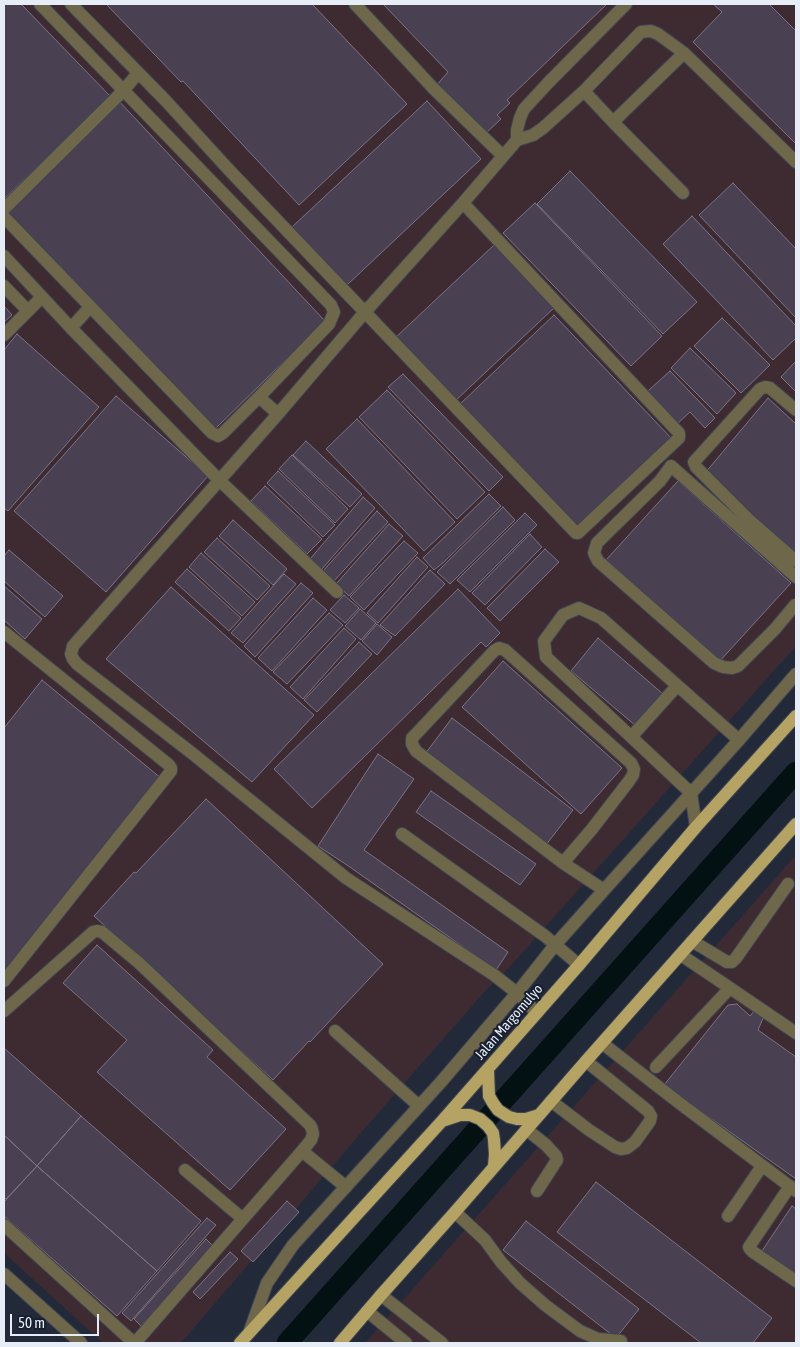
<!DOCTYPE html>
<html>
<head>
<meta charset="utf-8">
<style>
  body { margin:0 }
  #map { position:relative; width:800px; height:1347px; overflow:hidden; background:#222a39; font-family:"Asap Condensed",sans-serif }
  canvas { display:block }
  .frame { position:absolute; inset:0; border:5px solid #e7edf7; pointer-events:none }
  .scale { position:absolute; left:10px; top:1314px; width:89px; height:22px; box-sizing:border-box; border:2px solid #e7edf7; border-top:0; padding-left:6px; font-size:15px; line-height:18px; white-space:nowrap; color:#e7edf7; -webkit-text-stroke:4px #18202f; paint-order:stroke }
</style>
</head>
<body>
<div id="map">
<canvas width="800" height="1347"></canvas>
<div class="frame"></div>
<div class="scale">50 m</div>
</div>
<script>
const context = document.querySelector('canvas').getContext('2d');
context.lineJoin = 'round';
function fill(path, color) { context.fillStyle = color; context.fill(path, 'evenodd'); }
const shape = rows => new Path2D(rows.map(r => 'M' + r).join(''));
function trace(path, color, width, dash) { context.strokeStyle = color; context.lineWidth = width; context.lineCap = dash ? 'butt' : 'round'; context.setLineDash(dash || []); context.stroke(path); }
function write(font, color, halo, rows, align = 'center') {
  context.font = font + ' "Asap Condensed",sans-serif'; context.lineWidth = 4; context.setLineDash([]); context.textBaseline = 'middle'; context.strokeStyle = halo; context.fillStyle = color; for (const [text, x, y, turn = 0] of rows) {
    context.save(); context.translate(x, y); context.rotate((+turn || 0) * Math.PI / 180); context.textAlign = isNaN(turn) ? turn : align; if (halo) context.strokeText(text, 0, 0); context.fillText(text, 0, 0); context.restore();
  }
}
fill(shape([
  [4,4,796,4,796,646,505,972,487,989,353,1142,181,1343,103,1343,4,1253],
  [796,855,796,1343,365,1343]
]), '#3e2b31');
trace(shape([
  [287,1343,796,772]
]), '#041112', 21);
const building = shape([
  [4,4,21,4,110,96,4,199,4,4],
  [106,4,312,4,407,104,299,205,183,81,181,82,106,4],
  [383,4,607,4,507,100,510,103,497,115,501,119,486,133,435,87,448,72,383,4],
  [713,4,769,4,796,31,796,144,693,42,722,12,713,4],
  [117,99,325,321,213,431,4,214,117,99],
  [427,101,481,159,347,285,292,227,427,101],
  [570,171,697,302,663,334,537,204,570,171],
  [733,183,796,249,796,318,699,215,733,183],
  [535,203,662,336,631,366,503,233,535,203],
  [692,216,796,326,796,338,773,360,663,244,692,216],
  [494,245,554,308,454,402,395,338,494,245],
  [4,306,12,315,4,322,4,306],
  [554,315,674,441,578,532,459,405,554,315],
  [722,318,770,365,741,393,694,346,722,318],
  [17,334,99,407,8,511,4,508,4,350,17,334],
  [690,348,736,393,717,414,671,368,690,348],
  [796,361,796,392,781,377,796,361],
  [670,371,715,418,705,428,690,412,678,423,648,391,670,371],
  [403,374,503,477,489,491,388,387,403,374],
  [387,390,485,492,457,519,359,417,387,390],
  [116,396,208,476,106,592,14,511,116,396],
  [768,398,796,424,796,560,705,473,768,398],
  [357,419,455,522,424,551,326,449,357,419],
  [306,441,362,494,350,507,293,455,306,441],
  [292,455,348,509,335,523,279,469,292,455],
  [278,471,335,525,323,537,267,483,278,471],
  [678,481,791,583,718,663,606,560,678,481],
  [265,486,322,539,307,554,251,501,265,486],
  [489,494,501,506,444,562,434,570,423,558,489,494],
  [363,497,375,508,322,569,310,559,363,497],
  [503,507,515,520,450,584,437,572,503,507],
  [377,511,388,522,334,581,323,571,377,511],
  [525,513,537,525,470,592,457,580,525,513],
  [233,520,287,569,273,585,219,536,233,520],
  [389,524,403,536,349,596,336,584,389,524],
  [530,534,542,547,485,605,472,593,530,534],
  [217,538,270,586,257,600,204,552,217,538],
  [404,541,418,553,364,610,350,597,404,541],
  [545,549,559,562,500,621,487,608,545,549],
  [9,550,63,596,45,617,4,581,4,556,9,550],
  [201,553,255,602,242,616,189,567,201,553],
  [417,557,428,567,378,623,367,613,417,557],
  [187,569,241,618,229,631,175,582,187,569],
  [430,570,445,584,395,636,380,625,430,570],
  [284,574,296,584,243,643,231,633,284,574],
  [301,583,313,593,255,657,244,646,301,583],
  [4,586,42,619,25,639,4,620,4,586],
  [171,587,314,715,252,782,106,659,171,587],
  [458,589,500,633,486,647,481,642,312,808,274,769,458,589],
  [344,595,359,608,345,623,330,610,344,595],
  [313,598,327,610,272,671,258,658,313,598],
  [360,609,376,623,361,640,345,626,360,609],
  [329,613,343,625,287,684,273,672,329,613],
  [377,624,392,637,377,655,362,641,377,624],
  [344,628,356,639,303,699,290,687,344,628],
  [598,638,663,694,636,726,571,671,598,638],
  [359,642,372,654,317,712,304,700,359,642],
  [503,661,622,768,581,814,462,707,503,661],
  [42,680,162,779,4,975,4,728,42,680],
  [452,718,573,810,545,846,425,754,452,718],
  [378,754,414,779,364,850,508,952,496,970,347,865,318,846,378,754],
  [431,791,536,864,520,885,416,812,431,791],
  [206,799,383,964,310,1042,309,1041,273,1080,94,916,134,872,136,873,206,799],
  [97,945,213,1050,207,1057,286,1129,230,1190,97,1072,127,1040,63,983,97,945],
  [737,1004,750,1016,756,1009,764,1016,758,1030,796,1057,796,1179,664,1085,728,1005,737,1004],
  [4,1048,81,1116,37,1166,4,1135,4,1048],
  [81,1116,201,1221,157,1271,37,1166,81,1116],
  [4,1135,37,1166,6,1199,4,1197,4,1135],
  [37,1166,157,1271,117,1316,4,1216,4,1202,37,1166],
  [596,1182,772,1318,753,1343,701,1343,557,1232,596,1182],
  [287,1201,299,1212,253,1262,241,1251,287,1201],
  [792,1206,796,1209,796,1275,760,1254,792,1206],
  [207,1218,216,1225,131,1321,122,1313,207,1218],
  [526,1221,639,1309,616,1338,503,1250,526,1221],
  [206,1239,213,1246,141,1326,134,1319,206,1239],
  [230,1252,238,1259,200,1299,193,1292,230,1252]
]);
fill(building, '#494051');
trace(building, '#7c7386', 1);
const minor = shape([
  [71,4,166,101,230,171,576,533,578,533,679,438,679,433,463,203],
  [355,4,433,88,503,156],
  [584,91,613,122,684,53],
  [613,122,683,193],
  [517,140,533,135,543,128,584,91,641,32,651,31,658,34,684,53,796,162],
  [4,209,124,90,138,73],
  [4,217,212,433,218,436,223,433,259,397,329,324,334,312,331,305,40,4],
  [4,256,71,328,219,480,337,592],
  [4,286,28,311],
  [71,328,90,307],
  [4,335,42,297],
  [259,397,278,414],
  [796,410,770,388,765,387,760,389,694,462,696,467,749,520,796,561],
  [796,577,671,466,660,481,597,543,594,553,598,561,714,663,723,667,732,668,738,666,775,629,795,605,796,606],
  [4,632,169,765,171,768,171,771,4,981],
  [632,736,677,686],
  [696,827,691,793,546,657,544,641,563,615,579,608,601,618,739,740],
  [402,834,545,936,579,965],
  [563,863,592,829,629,781,633,775,634,769,631,763,505,650,499,648,494,651,416,734,412,738,412,744,416,751,563,863,604,890],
  [692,941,727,962,732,962,736,958,788,884],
  [730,988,796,1033],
  [4,1011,93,932,97,931,102,932,139,963,310,1125,312,1129,313,1134,311,1140,302,1151,135,1343],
  [537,1013,517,993,494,975,346,878,193,754,77,664,73,659,71,654,73,646,278,414,365,312,463,203,517,140,517,130,520,118,524,109,548,83,626,4],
  [335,1031,419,1106],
  [602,1043,678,1102,796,1191],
  [656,1067,730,988,681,955],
  [551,1101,589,1130,615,1147,621,1149,627,1148,635,1142,650,1121,651,1116,648,1111,586,1061],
  [526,1129,546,1145,556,1156,557,1160,537,1191],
  [302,1151,346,1187],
  [185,1170,243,1219],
  [790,1186,749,1247,750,1249,753,1252,796,1281],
  [455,1212,485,1240,501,1262,520,1283,545,1305,580,1331,598,1339,621,1341],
  [728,1216,762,1166],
  [4,1225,134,1343],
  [4,1274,81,1343],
  [381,1295,442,1343],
  [367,1311,406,1343],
  [249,1333,267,1283,293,1245,441,1082,517,993,555,945,604,890,739,740,796,674]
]);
const major = shape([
  [488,1070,489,1096,493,1103,498,1110,509,1117,517,1119,526,1119,539,1115],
  [445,1120,460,1115,470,1115,480,1119,488,1126,493,1133,494,1140,495,1154,494,1166],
  [240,1343,442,1121,579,965,696,827,796,716],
  [340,1343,381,1295,455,1212,586,1061,796,824]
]);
trace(minor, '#3e4554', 14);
trace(major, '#3e4554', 14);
trace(minor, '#6f6749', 12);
trace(major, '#b4a363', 12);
write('14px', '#e7edf7', '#18202f', [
  ["Jalan Margomulyo",509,1022,-49]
]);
</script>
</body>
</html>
